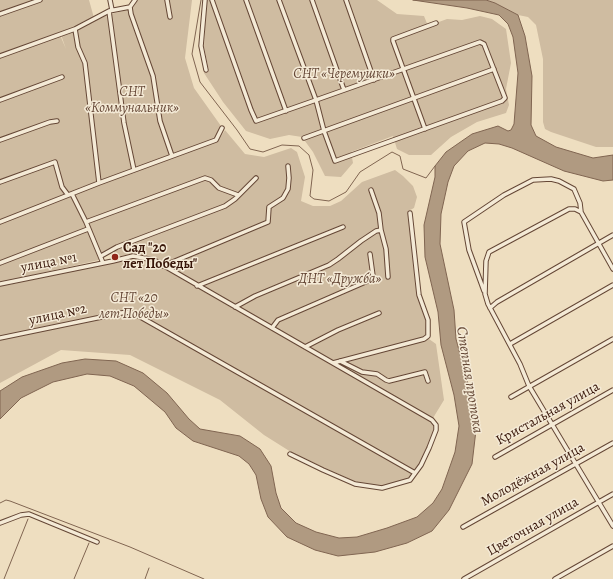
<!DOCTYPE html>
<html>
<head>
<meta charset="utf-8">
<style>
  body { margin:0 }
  canvas { display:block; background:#eedec0 }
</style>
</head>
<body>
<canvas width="613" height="579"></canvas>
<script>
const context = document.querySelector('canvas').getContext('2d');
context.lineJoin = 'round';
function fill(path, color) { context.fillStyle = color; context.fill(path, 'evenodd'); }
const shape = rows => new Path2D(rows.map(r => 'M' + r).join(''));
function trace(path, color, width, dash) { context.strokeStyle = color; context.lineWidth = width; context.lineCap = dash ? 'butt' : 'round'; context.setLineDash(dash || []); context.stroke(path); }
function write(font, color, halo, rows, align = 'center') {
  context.font = font + ' Alegreya,serif'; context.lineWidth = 3; context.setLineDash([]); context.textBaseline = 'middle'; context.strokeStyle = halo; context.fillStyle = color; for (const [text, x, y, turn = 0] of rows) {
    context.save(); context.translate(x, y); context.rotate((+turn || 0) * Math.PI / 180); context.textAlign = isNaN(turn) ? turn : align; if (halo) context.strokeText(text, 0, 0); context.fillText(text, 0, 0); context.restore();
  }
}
fill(shape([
  [0,0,89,0,94,18,132,9,138,0,192,0,185,58,194,88,221,126,215,139,79,188,80,192,218,141,225,130,245,154,264,157,291,148,297,152,305,177,301,201,313,206,330,206,341,201,362,182,395,170,403,176,413,186,417,197,414,208,408,211,418,297,425,318,427,339,429,339,436,344,444,400,433,418,156,260,135,253,116,257,112,247,97,255,99,260,6,281,8,285,132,259,148,261,170,272,433,423,435,428,420,464,409,479,382,486,356,482,325,468,291,452,264,435,220,400,130,355,61,350,0,383,0,57,60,35,66,49,60,32,0,54],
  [206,0,377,0,397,14,424,16,428,26,447,19,462,20,480,16,492,19,506,29,511,63,506,89,509,105,506,113,477,122,451,137,431,155,409,155,397,149,393,136,351,152,353,163,341,177,325,176,313,152,302,137,289,135,270,139,246,131,223,102,204,73,209,71,204,47],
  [486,0,613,0,613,147,596,147,551,132,545,129,543,122,543,59,536,25,528,17,518,15,495,3]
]), '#cfbca1');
const water = shape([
  [413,0,486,0,495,3,518,15,525,36,532,76,531,125,536,136,556,147,593,158,613,155,613,180,603,181,564,171,512,148,499,144,485,143,468,151,454,166,448,182,441,214,440,244,454,310,456,339,471,395,476,430,472,464,449,510,432,531,407,543,375,552,338,556,315,550,287,537,268,517,261,499,256,475,249,464,239,456,193,441,176,428,165,412,134,386,110,376,87,374,53,382,21,398,0,419,0,391,22,377,62,363,85,359,116,361,143,373,167,393,189,419,200,429,240,436,260,449,271,466,276,493,281,508,296,523,316,532,339,538,357,537,387,528,417,517,433,503,442,489,455,452,459,426,454,395,441,345,438,312,425,257,424,225,435,177,435,166,446,152,472,134,498,126,508,131,511,130,514,124,518,73,513,37,508,24,499,15,467,8,413,0]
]);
fill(water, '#b09a81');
trace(water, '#806551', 1);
trace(shape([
  [201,0,192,54,200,82,237,130,250,149,263,152,282,145,299,146,309,155,313,170,310,196,314,199,329,201,346,192,360,172,392,152,400,156,403,169,426,178,435,166],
  [0,503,6,500,10,501,130,547,204,579],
  [4,579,28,519],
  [74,579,89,543],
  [145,579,149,568]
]), '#806551', 1);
const minor = shape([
  [110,0,112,10],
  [167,0,170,17],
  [205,0,201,46,206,70],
  [212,0,251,110,256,121,316,100,324,131,335,161,502,101,505,98,484,44,480,42,316,100,279,0],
  [246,0,286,111],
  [312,0,344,90],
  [346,0,374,80],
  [130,7,131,14,153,76,160,121,172,156],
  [109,11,124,123,134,170],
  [0,14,40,0],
  [75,29,78,47,85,63,99,183],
  [0,56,75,29,109,11,130,7,135,0],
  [0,100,62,77],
  [425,129,393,41,393,39,436,23],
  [304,138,494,69],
  [0,140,50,122,57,121],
  [0,182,55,162,62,187,68,195],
  [371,190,379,213,381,230,386,249,388,277],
  [72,194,86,222,103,263],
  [581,212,575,209,569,209,489,252,486,261,485,294,488,304,520,364,529,386,613,526],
  [0,222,99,183,216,140,222,128],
  [86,222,205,178,211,180,219,188,238,195],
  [101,256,117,247,225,206,235,199,256,178],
  [0,263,88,229],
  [163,266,268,222,269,207,283,198,288,189,289,178,288,166],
  [0,284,113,261,133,256,154,260,432,420,436,425,436,430,429,448,421,465,410,480,382,488,355,484,323,470,290,454],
  [197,286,343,227],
  [484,291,469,250,464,222,504,195,533,180,551,179,559,181,574,189,580,203,581,212,613,269],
  [235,307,255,296,329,265,338,259,361,241,376,231,381,230],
  [490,308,497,302,613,235],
  [272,328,278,320,370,280,373,276,370,254],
  [0,338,121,313,129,312,137,315,415,473],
  [510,344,613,285],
  [305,347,338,330,379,313],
  [340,361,362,372,377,374,386,380,389,381,425,372,428,381],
  [333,363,424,339,428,336,428,320,419,295,410,213],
  [511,397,613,339],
  [495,457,613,390],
  [0,523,21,515,29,514,97,542],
  [463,527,613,443],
  [464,579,613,494],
  [555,579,613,546]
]);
trace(minor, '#654736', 5.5);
trace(minor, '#f4ead6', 3.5);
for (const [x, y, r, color] of [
  [115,257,4,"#8f2418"]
]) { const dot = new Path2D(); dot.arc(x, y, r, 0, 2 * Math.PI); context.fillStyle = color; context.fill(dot); trace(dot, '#f4ead6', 1.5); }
write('italic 14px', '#654736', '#f4ead6', [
  ["СНТ «Черемушки»",344,75],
  ["СНТ",132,93],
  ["«Коммунальник»",132,109],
  ["ДНТ «Дружба»",340,280],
  ["СНТ «20",134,299],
  ["лет Победы»",134,315]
]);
write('bold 14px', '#371508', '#f4ead6', [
  ["Сад \"20",123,249],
  ["лет Победы\"",123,265]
], 'left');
write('14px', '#371508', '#f4ead6', [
  ["улица №1",49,263,-11],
  ["улица №2",58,315,-12],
  ["Кристальная улица",548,414,-29],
  ["Молодёжная улица",533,475,-29],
  ["Цветочная улица",533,527,-30]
]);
write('italic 15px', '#674a38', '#f4ead6', [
  ["Степная протока",469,380,81]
]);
</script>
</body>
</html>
